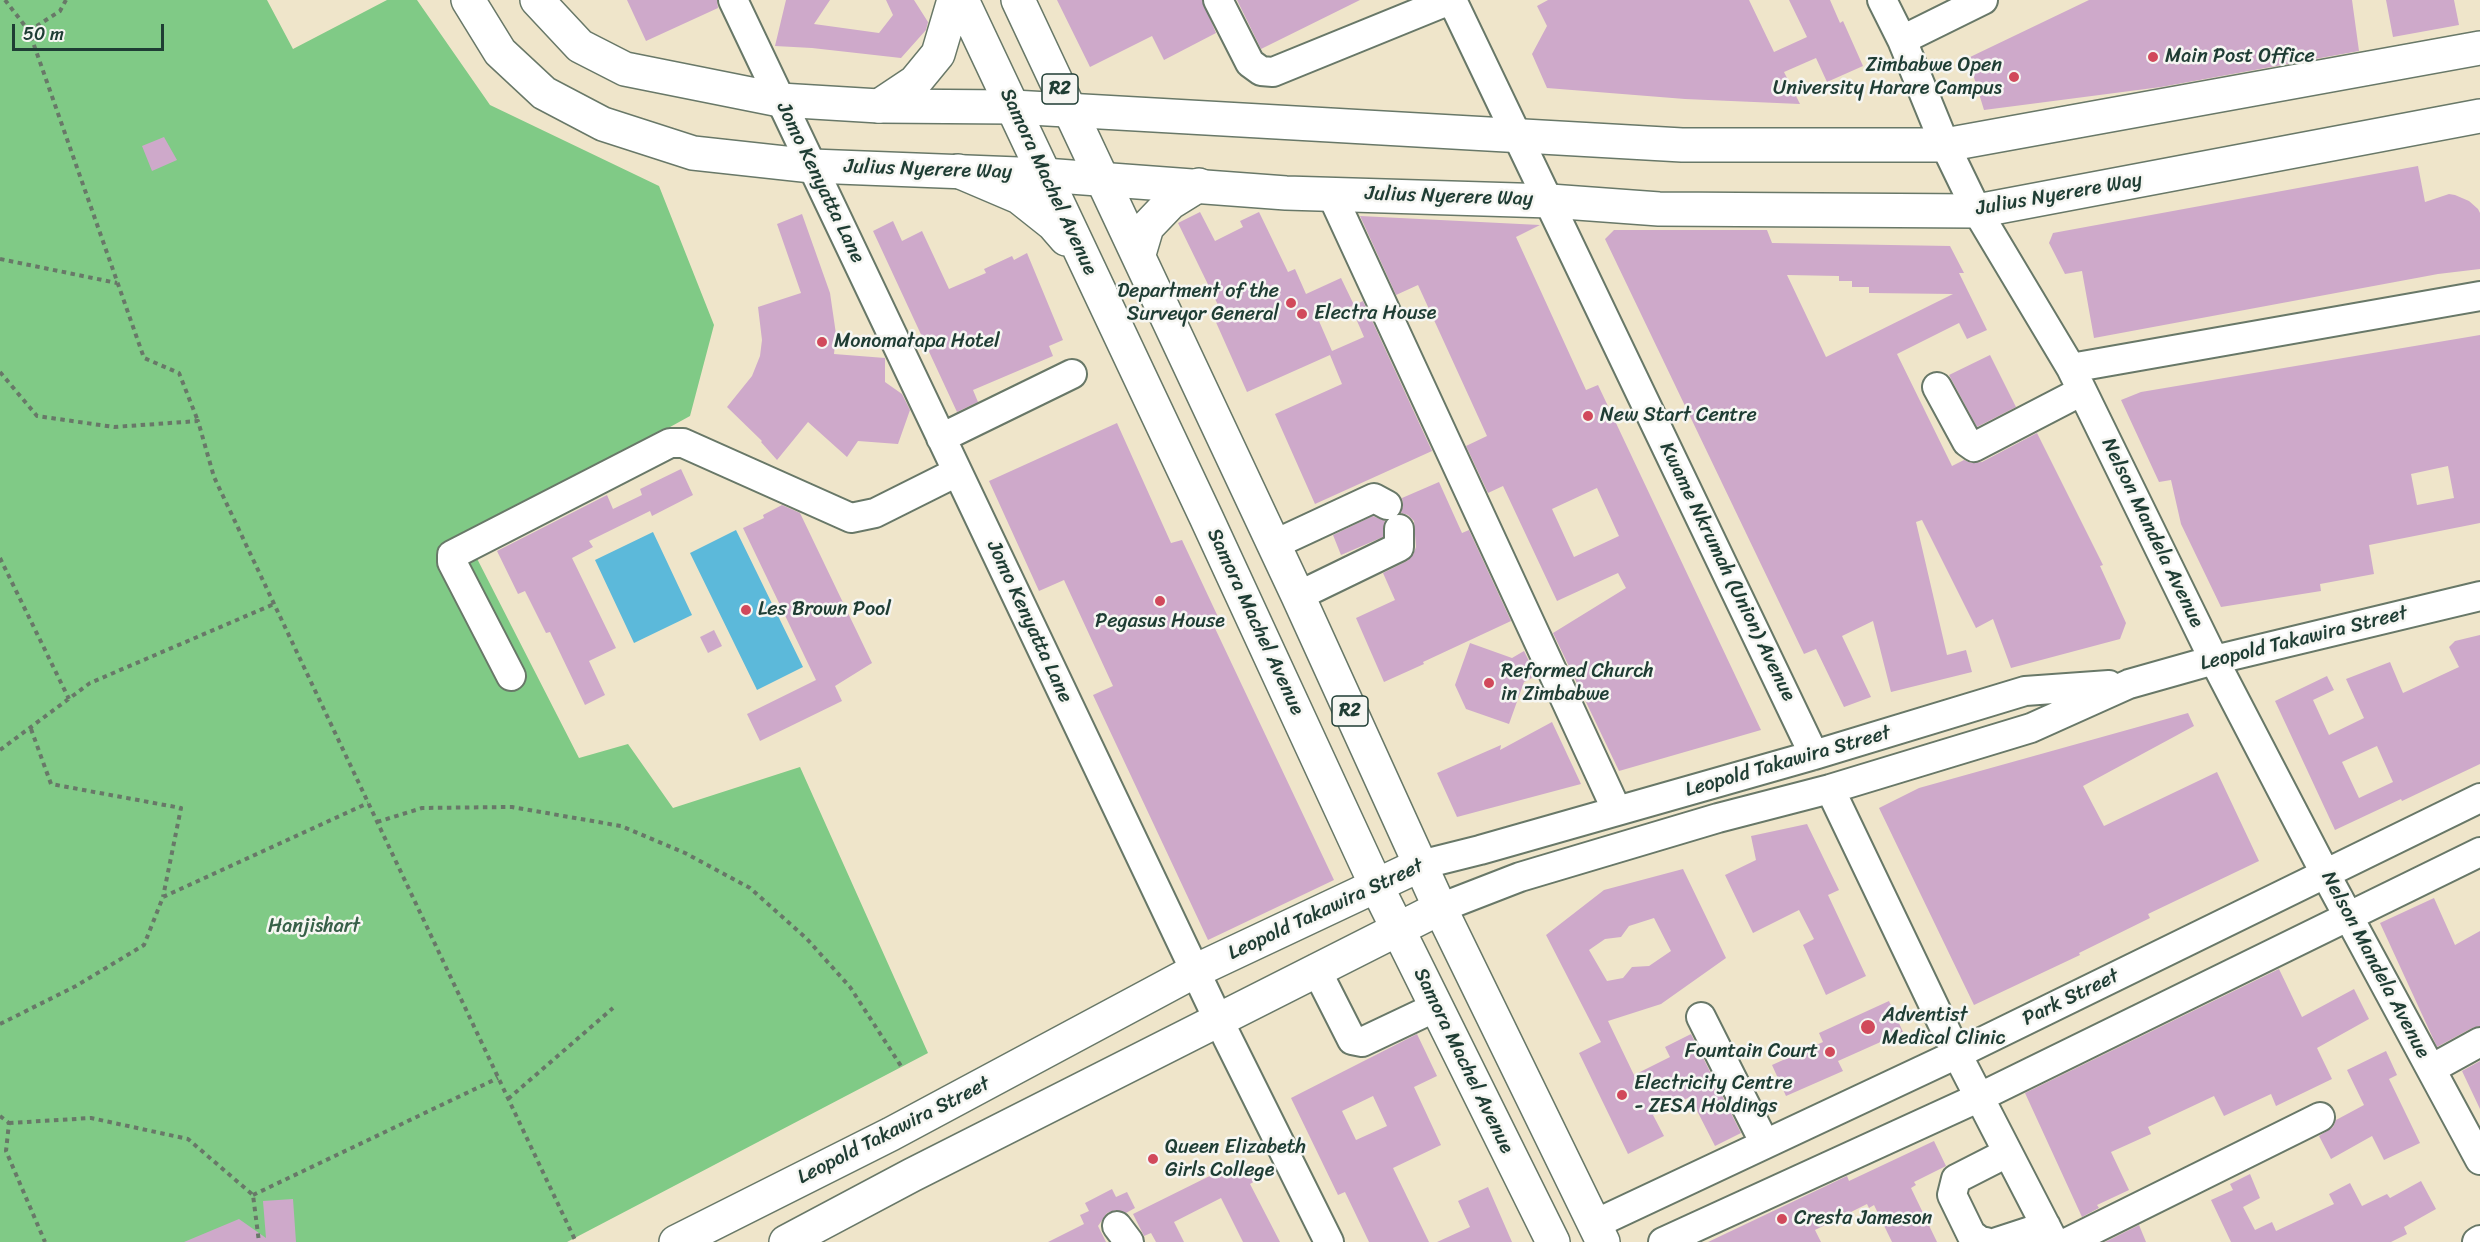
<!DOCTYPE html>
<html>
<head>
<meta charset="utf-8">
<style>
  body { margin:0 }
  #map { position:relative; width:2480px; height:1242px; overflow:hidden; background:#efe5ca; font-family:Sriracha,sans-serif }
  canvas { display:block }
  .scale { position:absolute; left:12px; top:24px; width:152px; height:27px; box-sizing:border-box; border:3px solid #1f3d34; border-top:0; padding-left:8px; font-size:18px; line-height:21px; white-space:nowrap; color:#1f3d34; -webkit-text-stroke:4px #f6f6f2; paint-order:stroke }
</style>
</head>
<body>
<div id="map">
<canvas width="2480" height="1242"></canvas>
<div class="scale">50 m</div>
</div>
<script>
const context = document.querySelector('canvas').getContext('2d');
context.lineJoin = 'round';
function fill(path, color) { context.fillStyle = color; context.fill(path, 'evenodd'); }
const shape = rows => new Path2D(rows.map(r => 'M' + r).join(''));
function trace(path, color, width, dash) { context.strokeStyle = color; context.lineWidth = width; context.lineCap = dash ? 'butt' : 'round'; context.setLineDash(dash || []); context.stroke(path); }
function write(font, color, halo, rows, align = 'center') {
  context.font = font + ' Sriracha,sans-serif'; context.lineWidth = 5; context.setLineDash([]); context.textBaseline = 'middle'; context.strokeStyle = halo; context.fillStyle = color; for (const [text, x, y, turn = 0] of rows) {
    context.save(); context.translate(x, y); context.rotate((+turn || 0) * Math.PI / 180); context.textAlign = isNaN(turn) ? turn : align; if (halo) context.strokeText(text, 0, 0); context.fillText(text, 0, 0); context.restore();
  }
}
fill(shape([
  [0,0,267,0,293,49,387,0,417,0,490,105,659,186,714,325,690,416,467,539,579,758,628,744,673,808,800,767,928,1053,567,1242,0,1242]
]), '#80ca86');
fill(shape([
  [736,530,803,667,757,690,690,553],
  [653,532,692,615,634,643,595,560]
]), '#5cb9da');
fill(shape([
  [627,0,717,0,718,8,646,41],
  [786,0,830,0,814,24,879,33,893,15,886,0,914,0,928,22,926,30,901,58,812,48,775,46],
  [1057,0,1202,0,1216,33,1164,60,1152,36,1090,67],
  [1237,0,1360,0,1261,49],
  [1548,0,1749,0,1774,52,1807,37,1789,0,1830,0,1840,23,1843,21,1863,66,1827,82,1816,58,1784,72,1800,104,1685,99,1547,88,1532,54,1547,26,1537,6],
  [2089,0,2352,0,2359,51,2161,87,1984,110,1968,58],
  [2386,0,2454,0,2459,25,2393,37],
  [164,137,177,160,152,171,142,146],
  [2418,166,2425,202,2449,194,2455,195,2469,201,2478,209,2480,213,2480,269,2438,274,2094,338,2082,271,2065,274,2049,243,2053,233],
  [1200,212,1215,241,1243,227,1240,221,1259,212,1288,272,1295,269,1306,294,1341,278,1354,305,1319,321,1332,351,1364,337,1351,307,1363,301,1432,451,1315,504,1275,414,1342,384,1330,355,1247,392,1211,311,1219,307,1178,223],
  [802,214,830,293,836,334,834,354,885,358,885,382,902,394,910,410,898,444,858,441,847,457,808,422,777,460,761,442,762,441,727,407,752,376,760,356,762,340,758,307,801,293,777,224],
  [1360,216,1540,225,1516,237,1586,390,1598,385,1761,730,1619,771,1553,633,1626,588,1618,573,1557,601,1503,486,1488,493,1466,446,1487,436,1418,285,1396,295],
  [1597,488,1619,536,1574,557,1552,509],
  [893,221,902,241,922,231,949,289,986,273,984,269,1012,256,1014,260,1027,253,1063,340,1049,346,1053,356,973,390,978,402,957,412,873,231],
  [1614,230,1767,230,1772,243,1950,246,1964,273,1959,273,1987,330,1967,339,1959,323,1897,354,1952,466,1964,460,1972,463,1982,462,2037,433,2103,565,2100,566,2126,623,2120,639,2011,668,1993,619,1976,628,1922,520,1916,522,1947,655,1966,650,1972,672,1891,692,1873,621,1842,636,1871,697,1844,707,1816,649,1804,654,1605,239],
  [1787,275,1839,276,1839,281,1852,281,1852,287,1869,287,1869,293,1953,294,1826,357],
  [2480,335,2480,523,2369,545,2374,574,2320,584,2321,591,2221,607,2181,524,2171,480,2159,482,2121,400,2141,392],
  [2448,466,2454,498,2417,505,2411,474],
  [1990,355,2016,407,1977,427,1949,375],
  [1117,423,1171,543,1182,540,1219,619,1213,624,1334,880,1208,940,1093,695,1113,686,1064,580,1039,591,989,481],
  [681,469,693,495,652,516,650,511,589,541,593,547,572,558,616,648,589,661,605,695,585,705,550,632,546,633,525,591,518,594,497,551,607,495,613,509,642,495,640,489],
  [1439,482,1462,533,1469,530,1511,621,1423,662,1424,664,1384,682,1356,618,1395,600,1383,573,1407,561,1413,555,1416,547,1414,521,1408,515,1401,513,1403,505,1402,498],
  [782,505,800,513,872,663,835,686,842,701,760,741,747,714,816,680,743,528,764,518,763,515],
  [1373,516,1385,521,1383,537,1341,555,1333,535],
  [714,630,722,646,708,653,700,637],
  [2480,635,2480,764,2402,801,2401,799,2335,830,2275,701,2327,676,2334,690,2313,700,2329,735,2364,718,2346,679,2390,662,2403,693,2459,667,2449,647,2455,641],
  [2377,746,2393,782,2359,798,2342,762],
  [1470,643,1512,658,1524,651,1534,671,1536,676,1524,682,1509,724,1466,709,1455,685],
  [2188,713,2194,726,2083,786,2104,826,2217,772,2259,861,2148,914,2150,918,2079,953,2080,955,1974,1005,1879,808,1919,788],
  [1552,722,1581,784,1457,817,1437,773,1501,745,1500,750],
  [1807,824,1839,890,1828,895,1866,976,1826,995,1803,945,1814,939,1799,910,1753,933,1725,875,1756,860,1751,836],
  [1683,869,1726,958,1661,1004,1608,1021,1634,1075,1670,1057,1665,1047,1691,1034,1741,1133,1715,1146,1690,1097,1653,1115,1664,1136,1628,1154,1579,1053,1601,1042,1546,935,1604,890],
  [1654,918,1671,951,1649,966,1632,967,1623,978,1607,981,1589,950,1605,939,1621,937,1629,926],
  [2434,898,2455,945,2480,931,2480,1026,2472,1028,2437,1047,2380,923],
  [2279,969,2302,1017,2354,989,2369,1019,2317,1048,2332,1079,2276,1106,2271,1094,2224,1116,2214,1096,2148,1127,2151,1134,2111,1152,2129,1190,2097,1205,2099,1208,2082,1217,2025,1093],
  [1889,1001,1903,1032,1838,1061,1843,1071,1786,1096,1772,1065,1823,1042,1819,1033],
  [1417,1034,1437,1076,1414,1087,1441,1145,1393,1168,1429,1242,1369,1242,1345,1192,1338,1195,1291,1098],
  [1373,1096,1387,1126,1356,1140,1342,1111],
  [2386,1051,2397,1075,2389,1079,2420,1143,2384,1160,2372,1136,2331,1159,2319,1136,2333,1127,2336,1120,2364,1105,2347,1070],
  [2480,1061,2480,1109,2462,1071],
  [1934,1141,1946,1166,1914,1182,1916,1185,1911,1188,1937,1242,1892,1242,1874,1205,1869,1208,1867,1204,1815,1230,1821,1242,1708,1242,1847,1176,1849,1181],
  [1244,1159,1255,1181,1250,1184,1280,1242,1243,1242,1221,1198,1174,1222,1184,1242,1156,1242,1151,1233,1144,1236,1133,1214],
  [2250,1174,2260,1198,2243,1207,2255,1230,2272,1222,2276,1231,2334,1204,2329,1194,2350,1183,2362,1206,2387,1194,2390,1198,2421,1181,2436,1209,2404,1227,2407,1234,2391,1242,2231,1242,2211,1200,2233,1190,2230,1184],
  [1488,1187,1512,1242,1437,1242,1470,1227,1458,1201],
  [1112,1189,1116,1197,1127,1192,1135,1208,1126,1213,1116,1210,1107,1213,1098,1226,1106,1242,1048,1242,1084,1224,1080,1215,1089,1211,1085,1203],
  [293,1199,296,1242,184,1242,239,1219,266,1238,263,1201],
  [2139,1225,2146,1242,2105,1242]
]), '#cea9ca');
const minor = shape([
  [733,0,1218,1019,1329,1242],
  [1218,0,1250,63,1261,71,1273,72,1450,0],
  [1452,0,1814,755],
  [1882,0,1902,40,1945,145,1977,211,2071,368,2214,660,2326,875,2480,1160],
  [1902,40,1983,0],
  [1331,193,1617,811],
  [2071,368,2480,296],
  [1937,387,1967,442,1974,447,2082,391],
  [941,438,1072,374],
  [1273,545,1374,498,1387,505],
  [1298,596,1399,547,1399,529],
  [511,676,452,562,452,555,670,443,683,443,851,518,875,513,957,472],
  [1830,789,1957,1054,2054,1242],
  [1420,865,1480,850,1814,755,2025,691,2109,685],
  [1440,908,1520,877,1718,818,1830,789,2031,728,2129,684,2214,660,2480,596],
  [1316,969,1352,1040,1362,1042,1436,1007],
  [1701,1017,1765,1144],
  [2431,1069,2480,1042],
  [1595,1224,1957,1054,2480,798],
  [1117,1226,1129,1242],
  [1663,1242,1980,1097,2480,852],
  [1986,1242,1980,1241,1971,1234,1952,1195,1956,1179,2007,1153],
  [1997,1242,2046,1226],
  [2068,1242,2320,1117],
  [2477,1242,2480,1240]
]);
const major = shape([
  [468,0,500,52,544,93,603,124,693,153,812,166,1044,175,1286,193,1550,201,1659,209,1977,211,2480,116],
  [537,0,580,46,625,69,780,100,879,106,1013,107,1682,145,1945,145,2480,48],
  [676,1242,891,1134,1195,971,1420,865],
  [786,1242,912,1175,1440,908]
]);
const highway = shape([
  [962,0,1206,517,1376,885,1553,1242],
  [1018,0,1298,596,1440,908,1603,1242],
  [879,106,915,82,938,54,954,0],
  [958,171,1019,197,1053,224,1066,239],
  [1139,254,1147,227,1170,203,1199,185]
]);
trace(minor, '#687868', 32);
trace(major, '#687868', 36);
trace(highway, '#687868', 36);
trace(shape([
  [5,0,29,31,144,358,179,373,198,421],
  [29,31,60,11,66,0],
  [0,259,117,283],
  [0,372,37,416,114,427,198,421,214,477,576,1242],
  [0,558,69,699],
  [31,729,51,784,181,808,163,897],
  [0,750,90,683,274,604],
  [377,822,422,808,512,807,621,826,685,853,750,888,807,939,850,987,901,1066],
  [0,1024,76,986,144,945,163,897,368,803],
  [508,1099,613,1008],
  [0,1116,9,1123,6,1151,45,1242],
  [9,1123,91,1118,188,1139,253,1195,259,1242],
  [253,1195,498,1078]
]), '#687868', 4, [4.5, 4.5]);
trace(minor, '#fff', 28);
trace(major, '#fff', 33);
trace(highway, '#fff', 33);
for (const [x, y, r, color] of [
  [2153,57,6,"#d1495b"],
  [2014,77,6,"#d1495b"],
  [1291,303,6,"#d1495b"],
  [1302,314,6,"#d1495b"],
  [822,342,6,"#d1495b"],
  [1588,416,6,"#d1495b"],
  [1160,601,6,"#d1495b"],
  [746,610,6,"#d1495b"],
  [1489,683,6,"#d1495b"],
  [1868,1027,8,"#d1495b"],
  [1830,1052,6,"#d1495b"],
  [1622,1095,6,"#d1495b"],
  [1153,1159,6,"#d1495b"],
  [1782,1219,6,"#d1495b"]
]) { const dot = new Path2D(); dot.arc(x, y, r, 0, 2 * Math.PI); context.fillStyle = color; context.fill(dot); trace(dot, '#f6f6f2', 2); }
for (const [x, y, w] of [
  [1060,89,36],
  [1350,711,36]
]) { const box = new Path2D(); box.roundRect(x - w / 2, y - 15, w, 30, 4.5); context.fillStyle = '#f6f6f2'; context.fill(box); trace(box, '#1f3d34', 1.5); }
write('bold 18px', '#1f3d34', null, [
  ["R2",1060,89],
  ["R2",1350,711]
]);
write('20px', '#1f3d34', '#f6f6f2', [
  ["Main Post Office",2165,57],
  ["Zimbabwe Open",2002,66,"right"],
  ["University Harare Campus",2002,89,"right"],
  ["Department of the",1279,292,"right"],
  ["Surveyor General",1279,315,"right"],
  ["Electra House",1314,314],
  ["Monomatapa Hotel",834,342],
  ["New Start Centre",1600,416],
  ["Les Brown Pool",758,610],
  ["Pegasus House",1160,622,"center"],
  ["Reformed Church",1501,672],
  ["in Zimbabwe",1501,695],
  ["Adventist",1882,1016],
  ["Medical Clinic",1882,1039],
  ["Fountain Court",1818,1052,"right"],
  ["Electricity Centre",1634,1084],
  ["- ZESA Holdings",1634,1107],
  ["Queen Elizabeth",1165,1148],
  ["Girls College",1165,1171],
  ["Cresta Jameson",1794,1219]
], 'left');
write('20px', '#1f3d34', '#f6f6f2', [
  ["Julius Nyerere Way",928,170,2],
  ["Samora Machel Avenue",1048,182,65],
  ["Jomo Kenyatta Lane",820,183,64],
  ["Julius Nyerere Way",2059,195,-10],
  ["Julius Nyerere Way",1449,197,2],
  ["Nelson Mandela Avenue",2152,533,64],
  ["Kwame Nkrumah (Union) Avenue",1727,572,64],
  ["Jomo Kenyatta Lane",1029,622,65],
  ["Samora Machel Avenue",1255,622,65],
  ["Leopold Takawira Street",2304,639,-14],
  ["Leopold Takawira Street",1788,762,-16],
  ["Leopold Takawira Street",1326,910,-25],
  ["Nelson Mandela Avenue",2375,965,62],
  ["Park Street",2071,998,-26],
  ["Samora Machel Avenue",1463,1061,64],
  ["Leopold Takawira Street",894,1131,-27]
]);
write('20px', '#376048', '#f6f6f2', [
  ["Hanjishart",314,927]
]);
</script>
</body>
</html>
